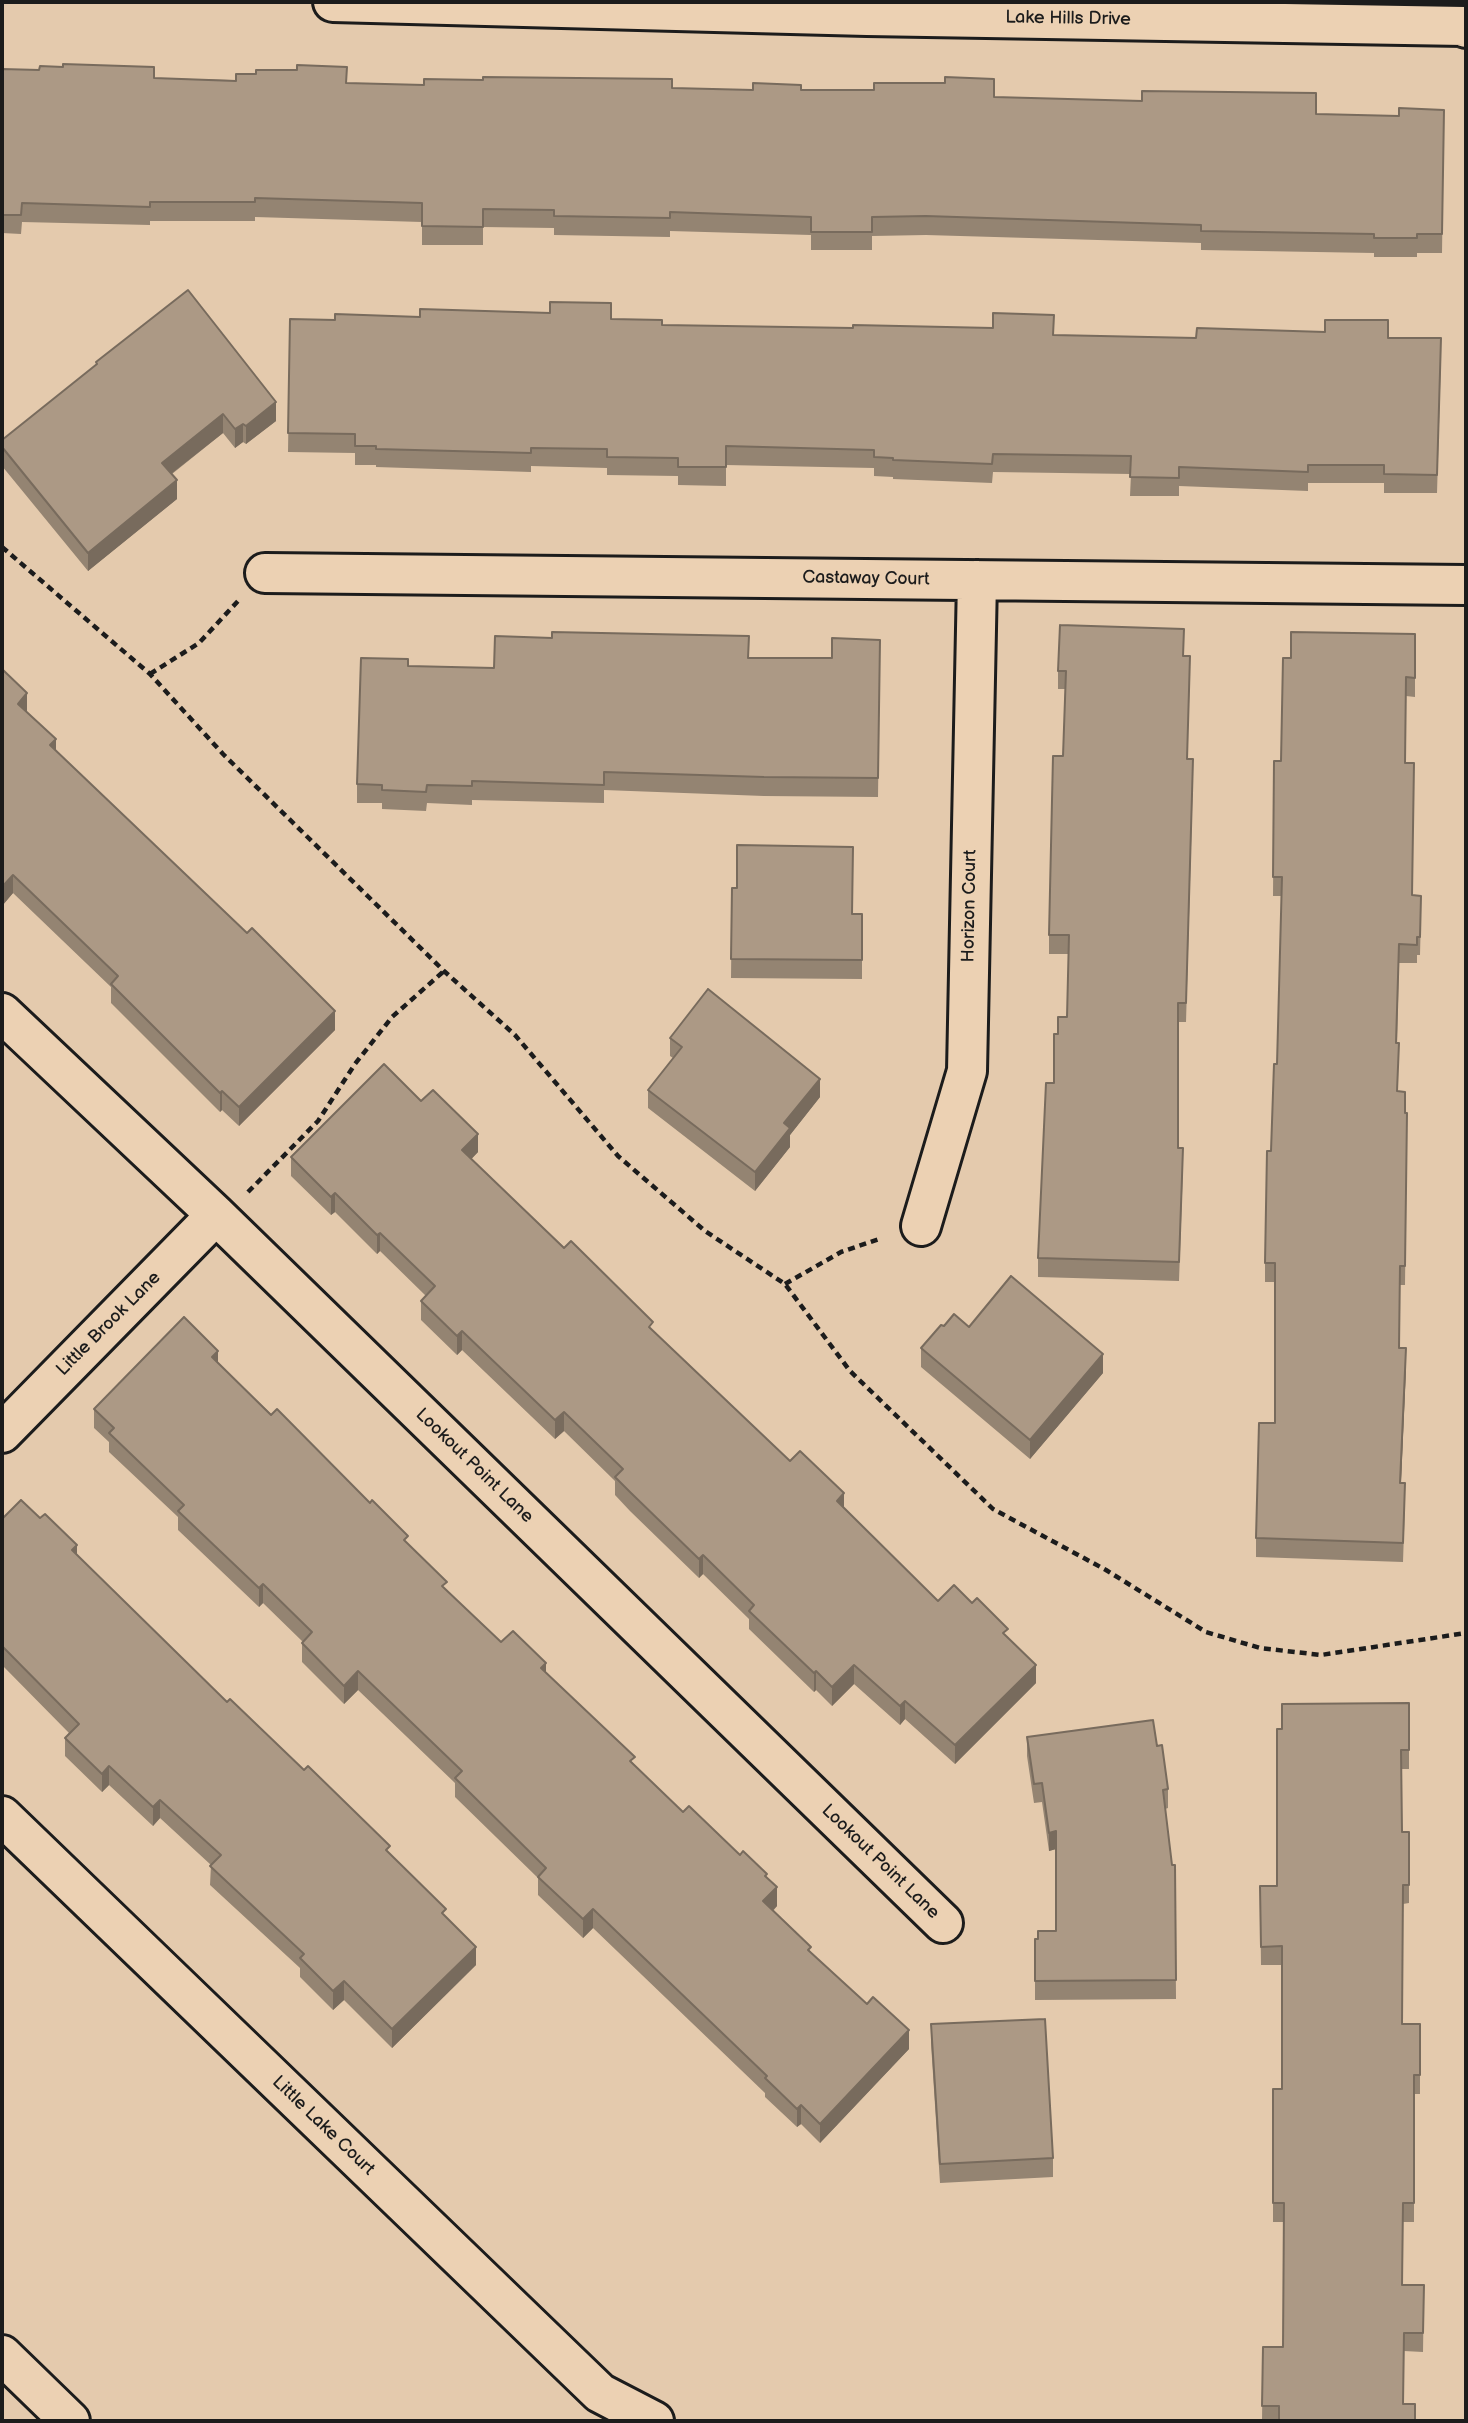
<!DOCTYPE html>
<html>
<head>
<meta charset="utf-8">
<style>
  body { margin:0 }
  #map { position:relative; width:1468px; height:2423px; overflow:hidden; background:#e4caad; font-family:"Balsamiq Sans",sans-serif }
  canvas { display:block }
  .frame { position:absolute; inset:0; border:4px solid #1c1c1c; pointer-events:none }
</style>
</head>
<body>
<div id="map">
<canvas width="1468" height="2423"></canvas>
<div class="frame"></div>
</div>
<script>
const context = document.querySelector('canvas').getContext('2d');
context.lineJoin = 'round';
const shape = rows => new Path2D(rows.map(r => 'M' + r).join(''));
function trace(path, color, width, dash) { context.strokeStyle = color; context.lineWidth = width; context.lineCap = dash ? 'butt' : 'round'; context.setLineDash(dash || []); context.stroke(path); }
function fill(path, color) { context.fillStyle = color; context.fill(path, 'evenodd'); }
function write(font, color, halo, rows, align = 'center') {
  context.font = font + ' "Balsamiq Sans",sans-serif'; context.lineWidth = 7; context.setLineDash([]); context.textBaseline = 'middle'; context.strokeStyle = halo; context.fillStyle = color; for (const [text, x, y, turn = 0] of rows) {
    context.save(); context.translate(x, y); context.rotate((+turn || 0) * Math.PI / 180); context.textAlign = isNaN(turn) ? turn : align; if (halo) context.strokeText(text, 0, 0); context.fillText(text, 0, 0); context.restore();
  }
}
const street = shape([
  [333,2,867,16,1464,26,1466,28],
  [265,573,1466,585],
  [2,1013,216,1215,943,1923],
  [921,1226,967,1071,977,580],
  [2,1433,216,1215],
  [2,1816,600,2393,654,2421]
]);
const secondary = shape([
  [2,2355,70,2421]
]);
trace(street, '#1c1c1c', 44);
trace(secondary, '#1c1c1c', 44);
trace(shape([
  [2,547,150,674,223,754,444,971,515,1035,618,1156,705,1231,785,1284,850,1371,993,1509,1106,1570,1206,1632,1260,1648,1321,1655,1466,1633],
  [150,674,199,643,238,601],
  [248,1192,318,1121,355,1064,392,1017,444,971],
  [785,1284,841,1252,882,1238]
]), '#1c1c1c', 4.5, [7, 5]);
trace(street, '#ecd1b3', 38);
trace(secondary, '#ecd1b3', 38);
fill(shape([
  [2,69,154,78,424,85,801,90,994,97,1316,114,1399,116,1444,110,1442,253,1417,253,1417,257,1374,257,1374,253,1201,250,1201,243,926,235,872,236,872,250,811,250,811,235,670,231,670,237,554,235,554,228,483,227,483,245,422,245,422,222,255,217,255,221,150,221,150,225,22,222,21,234,2,233],
  [420,317,611,319,662,325,1054,335,1196,338,1388,338,1441,356,1437,493,1384,493,1384,483,1308,483,1308,491,1179,486,1179,496,1130,496,1131,474,993,472,992,483,893,479,893,477,874,476,874,468,726,465,726,486,678,485,678,476,607,475,607,468,531,466,531,472,376,467,376,465,355,465,355,453,288,452,290,319,335,320],
  [96,362,276,421,246,444,243,442,235,448,223,433,172,474,177,499,88,571,2,466,2,440,96,365],
  [1415,634,1415,697,1406,696,1405,763,1412,895,1421,914,1420,955,1417,955,1417,963,1399,963,1397,1043,1398,1091,1405,1113,1407,1113,1405,1285,1400,1285,1399,1348,1406,1367,1401,1483,1405,1502,1403,1562,1256,1557,1256,1538,1275,1423,1275,1282,1265,1282,1265,1263,1271,1151,1277,1064,1282,896,1273,896,1274,761,1281,761,1291,658],
  [880,640,878,797,764,796,604,790,604,803,472,800,472,805,427,803,426,811,382,809,382,803,357,803,357,784,408,666,494,668,749,658,832,658],
  [1184,656,1190,675,1187,759,1193,777,1186,1022,1178,1022,1178,1148,1183,1167,1179,1281,1038,1277,1038,1258,1058,1034,1067,1017,1069,954,1049,954,1049,935,1063,756,1065,689,1058,689,1058,671],
  [2,669,27,712,56,751,335,1030,239,1126,222,1110,220,1112,111,1003,111,987,13,893,2,906],
  [732,888,852,914,862,914,862,979,731,978],
  [670,1038,820,1097,790,1135,790,1147,755,1191,648,1108,648,1090,673,1058,670,1056],
  [421,1101,478,1152,471,1159,790,1461,844,1509,938,1601,1008,1637,1036,1683,955,1764,905,1719,900,1725,854,1684,832,1706,816,1690,814,1692,749,1629,749,1619,703,1574,699,1578,630,1511,615,1495,615,1481,564,1431,555,1439,462,1350,457,1355,421,1320,421,1301,426,1296,380,1251,377,1254,335,1212,331,1215,291,1176,291,1157],
  [944,1326,969,1327,1103,1373,1030,1459,921,1367,921,1348],
  [218,1363,408,1545,447,1591,501,1642,546,1673,635,1765,683,1812,740,1855,767,1877,777,1906,773,1911,811,1952,909,2049,820,2143,801,2124,797,2127,765,2097,765,2093,593,1928,583,1938,538,1895,538,1878,455,1797,455,1783,358,1690,344,1704,302,1662,302,1643,303,1642,263,1603,259,1607,178,1530,178,1517,109,1452,109,1442,94,1428,94,1409],
  [2,1519,77,1555,227,1702,390,1854,446,1918,476,1965,392,2048,344,2000,333,2010,300,1977,300,1968,210,1885,211,1865,160,1818,153,1826,109,1785,102,1792,65,1756,65,1738,69,1733,2,1665],
  [1409,1703,1409,1769,1401,1769,1402,1832,1409,1885,1409,1903,1403,1904,1402,2024,1420,2024,1420,2094,1414,2094,1414,2222,1403,2222,1402,2285,1424,2285,1423,2352,1404,2351,1404,2404,1415,2421,1262,2421,1263,2347,1283,2347,1284,2222,1273,2222,1273,2089,1282,2089,1282,1965,1261,1965,1260,1886,1277,1886,1282,1729],
  [1027,1737,1157,1746,1168,1789,1168,1808,1165,1809,1172,1865,1175,1865,1176,1999,1035,2000,1035,1939,1038,1939,1056,1931,1056,1849,1049,1851,1042,1802,1034,1803,1027,1756],
  [931,2024,1053,2158,1053,2177,940,2183,931,2043]
]), '#948472');
fill(shape([
  [276,402,276,421,246,444,246,426],
  [223,414,223,433,162,481,162,463],
  [243,424,243,442,235,448,235,429],
  [177,480,177,499,88,571,88,553],
  [27,693,27,712,18,722,18,704],
  [56,739,56,758,50,745],
  [13,875,13,893,2,906,2,887],
  [335,1011,335,1030,239,1126,239,1107],
  [820,1079,820,1097,790,1135,790,1147,755,1191,755,1172,784,1123],
  [222,1091,222,1110,220,1112,220,1093],
  [478,1134,478,1152,462,1169,462,1150],
  [335,1193,335,1212,331,1215,331,1197],
  [380,1233,380,1251,377,1254,377,1235],
  [462,1331,462,1350,457,1355,457,1336],
  [1406,1348,1406,1367,1400,1502,1400,1483],
  [218,1351,218,1370,212,1357],
  [1103,1354,1103,1373,1030,1459,1030,1440],
  [564,1412,564,1431,555,1439,555,1420],
  [844,1493,844,1512,837,1501],
  [77,1545,77,1564,72,1550],
  [703,1555,703,1574,699,1578,699,1559],
  [263,1584,263,1603,259,1607,259,1588],
  [546,1663,546,1681,541,1668],
  [854,1665,854,1684,832,1706,832,1687],
  [1036,1665,1036,1683,955,1764,955,1745],
  [358,1671,358,1690,344,1704,344,1686],
  [816,1671,816,1690,814,1692,814,1673],
  [905,1701,905,1719,900,1725,900,1706],
  [109,1766,109,1785,102,1792,102,1774],
  [160,1800,160,1818,153,1826,153,1807],
  [1056,1831,1056,1849,1049,1851,1049,1833],
  [777,1887,777,1906,763,1920,763,1901],
  [593,1909,593,1928,583,1938,583,1919],
  [476,1947,476,1965,392,2048,392,2029],
  [344,1981,344,2000,333,2010,333,1991],
  [909,2030,909,2049,820,2143,820,2124],
  [801,2105,801,2124,797,2127,797,2109]
]), '#786b5d');
const building = shape([
  [63,64,154,67,154,78,236,81,236,74,256,74,256,70,297,70,297,65,347,67,346,83,424,85,424,79,483,80,483,77,672,79,672,88,753,90,753,83,801,85,801,90,874,90,874,83,945,83,945,77,994,79,994,97,1142,101,1142,91,1316,93,1316,114,1399,116,1399,108,1444,110,1442,234,1417,234,1417,238,1374,238,1374,234,1201,231,1201,225,926,216,872,217,872,232,811,232,811,217,670,212,670,218,554,216,554,210,483,209,483,227,422,226,422,203,255,198,255,202,150,202,150,207,22,203,21,215,2,215,2,69,39,70,40,66,63,67,63,64],
  [188,290,276,402,246,426,243,424,235,429,223,414,162,463,177,480,88,553,2,447,2,440,97,364,96,362,188,290],
  [550,302,611,303,611,319,662,320,662,325,853,328,853,325,993,328,993,313,1054,315,1053,335,1196,338,1197,328,1325,332,1325,320,1388,320,1388,338,1441,338,1437,475,1384,474,1384,465,1308,465,1308,472,1179,467,1179,478,1130,477,1131,456,993,454,992,464,893,460,893,458,874,457,874,450,726,446,726,467,678,467,678,458,607,457,607,449,531,448,531,453,376,449,376,446,355,446,355,434,288,433,290,319,335,320,335,314,420,317,420,309,550,313,550,302],
  [1060,625,1184,629,1183,656,1190,656,1187,759,1193,759,1186,1003,1178,1003,1178,1148,1183,1148,1179,1262,1038,1258,1046,1083,1054,1083,1054,1034,1058,1034,1058,1017,1067,1017,1069,935,1049,935,1053,756,1063,756,1066,671,1058,671,1060,625],
  [552,632,749,636,748,658,832,658,832,638,880,640,878,778,764,777,604,772,604,785,472,781,472,786,427,785,426,792,382,790,382,785,357,784,361,658,408,659,408,666,494,668,495,636,552,638,552,632],
  [1291,632,1415,634,1415,678,1406,677,1405,763,1414,763,1412,895,1421,896,1420,937,1417,937,1417,945,1399,944,1396,1043,1399,1043,1397,1091,1405,1092,1405,1113,1407,1113,1405,1266,1400,1266,1399,1348,1406,1348,1400,1483,1405,1483,1403,1543,1256,1538,1259,1423,1275,1423,1275,1263,1265,1263,1267,1151,1271,1151,1274,1064,1277,1064,1282,877,1273,877,1274,761,1281,761,1283,658,1291,658,1291,632],
  [2,669,27,693,18,704,56,739,50,745,247,933,252,928,335,1011,239,1107,222,1091,220,1093,111,984,118,976,13,875,2,887,2,669],
  [737,845,853,847,852,914,862,914,862,960,731,959,732,888,737,888,737,845],
  [708,989,820,1079,784,1123,790,1128,755,1172,648,1090,682,1047,670,1038,708,989],
  [384,1064,421,1101,433,1090,478,1134,462,1150,564,1248,571,1241,653,1322,649,1327,790,1461,800,1451,844,1493,837,1501,938,1601,954,1585,972,1603,977,1598,1008,1629,1003,1633,1036,1665,955,1745,905,1701,900,1706,854,1665,832,1687,816,1671,814,1673,749,1611,754,1605,703,1555,699,1559,630,1492,615,1477,623,1469,564,1412,555,1420,462,1331,457,1336,421,1301,435,1286,380,1233,377,1235,335,1193,331,1197,291,1157,384,1064],
  [1011,1276,1103,1354,1030,1440,921,1348,941,1325,944,1326,954,1314,969,1327,1011,1276],
  [184,1317,218,1351,212,1357,271,1415,277,1409,370,1503,372,1500,408,1536,404,1540,447,1582,442,1586,501,1642,513,1631,546,1663,541,1668,635,1757,630,1761,683,1812,689,1806,740,1855,743,1851,767,1874,765,1876,777,1887,763,1901,811,1947,808,1950,867,2004,873,1997,909,2030,820,2124,801,2105,797,2109,765,2078,767,2076,593,1909,583,1919,538,1877,546,1868,455,1778,462,1771,358,1671,344,1686,302,1643,312,1632,263,1584,259,1588,178,1511,184,1505,109,1433,114,1428,94,1409,184,1317],
  [21,1500,40,1518,45,1514,77,1545,72,1550,227,1702,230,1699,304,1770,308,1766,390,1846,386,1850,446,1909,442,1913,476,1947,392,2029,344,1981,333,1991,300,1958,304,1954,210,1866,221,1855,160,1800,153,1807,109,1766,102,1774,65,1738,79,1724,2,1646,2,1519,21,1500],
  [1409,1703,1409,1750,1401,1750,1402,1832,1409,1832,1409,1885,1403,1885,1402,2024,1420,2024,1420,2075,1414,2075,1414,2203,1403,2203,1402,2285,1424,2285,1423,2333,1404,2333,1403,2404,1415,2404,1415,2421,1279,2421,1279,2406,1262,2406,1263,2347,1283,2347,1284,2203,1273,2203,1273,2089,1282,2089,1282,1946,1261,1947,1260,1886,1277,1886,1277,1729,1282,1729,1282,1704,1409,1703],
  [1153,1720,1157,1746,1162,1745,1168,1789,1163,1790,1172,1865,1175,1865,1176,1980,1035,1981,1035,1939,1038,1939,1038,1931,1056,1931,1056,1831,1049,1833,1042,1783,1034,1784,1027,1737,1153,1720],
  [1045,2019,1053,2158,940,2164,931,2024,1045,2019]
]);
fill(building, '#ac9985');
trace(building, '#786b5d', 2);
write('18px', '#1c1c1c', '#ecd1b3', [
  ["Lake Hills Drive",1068,19,1],
  ["Castaway Court",866,579,1],
  ["Horizon Court",970,906,-89],
  ["Little Brook Lane",109,1324,-45],
  ["Lookout Point Lane",474,1466,44],
  ["Lookout Point Lane",880,1862,44],
  ["Little Lake Court",323,2126,44]
]);
</script>
</body>
</html>
